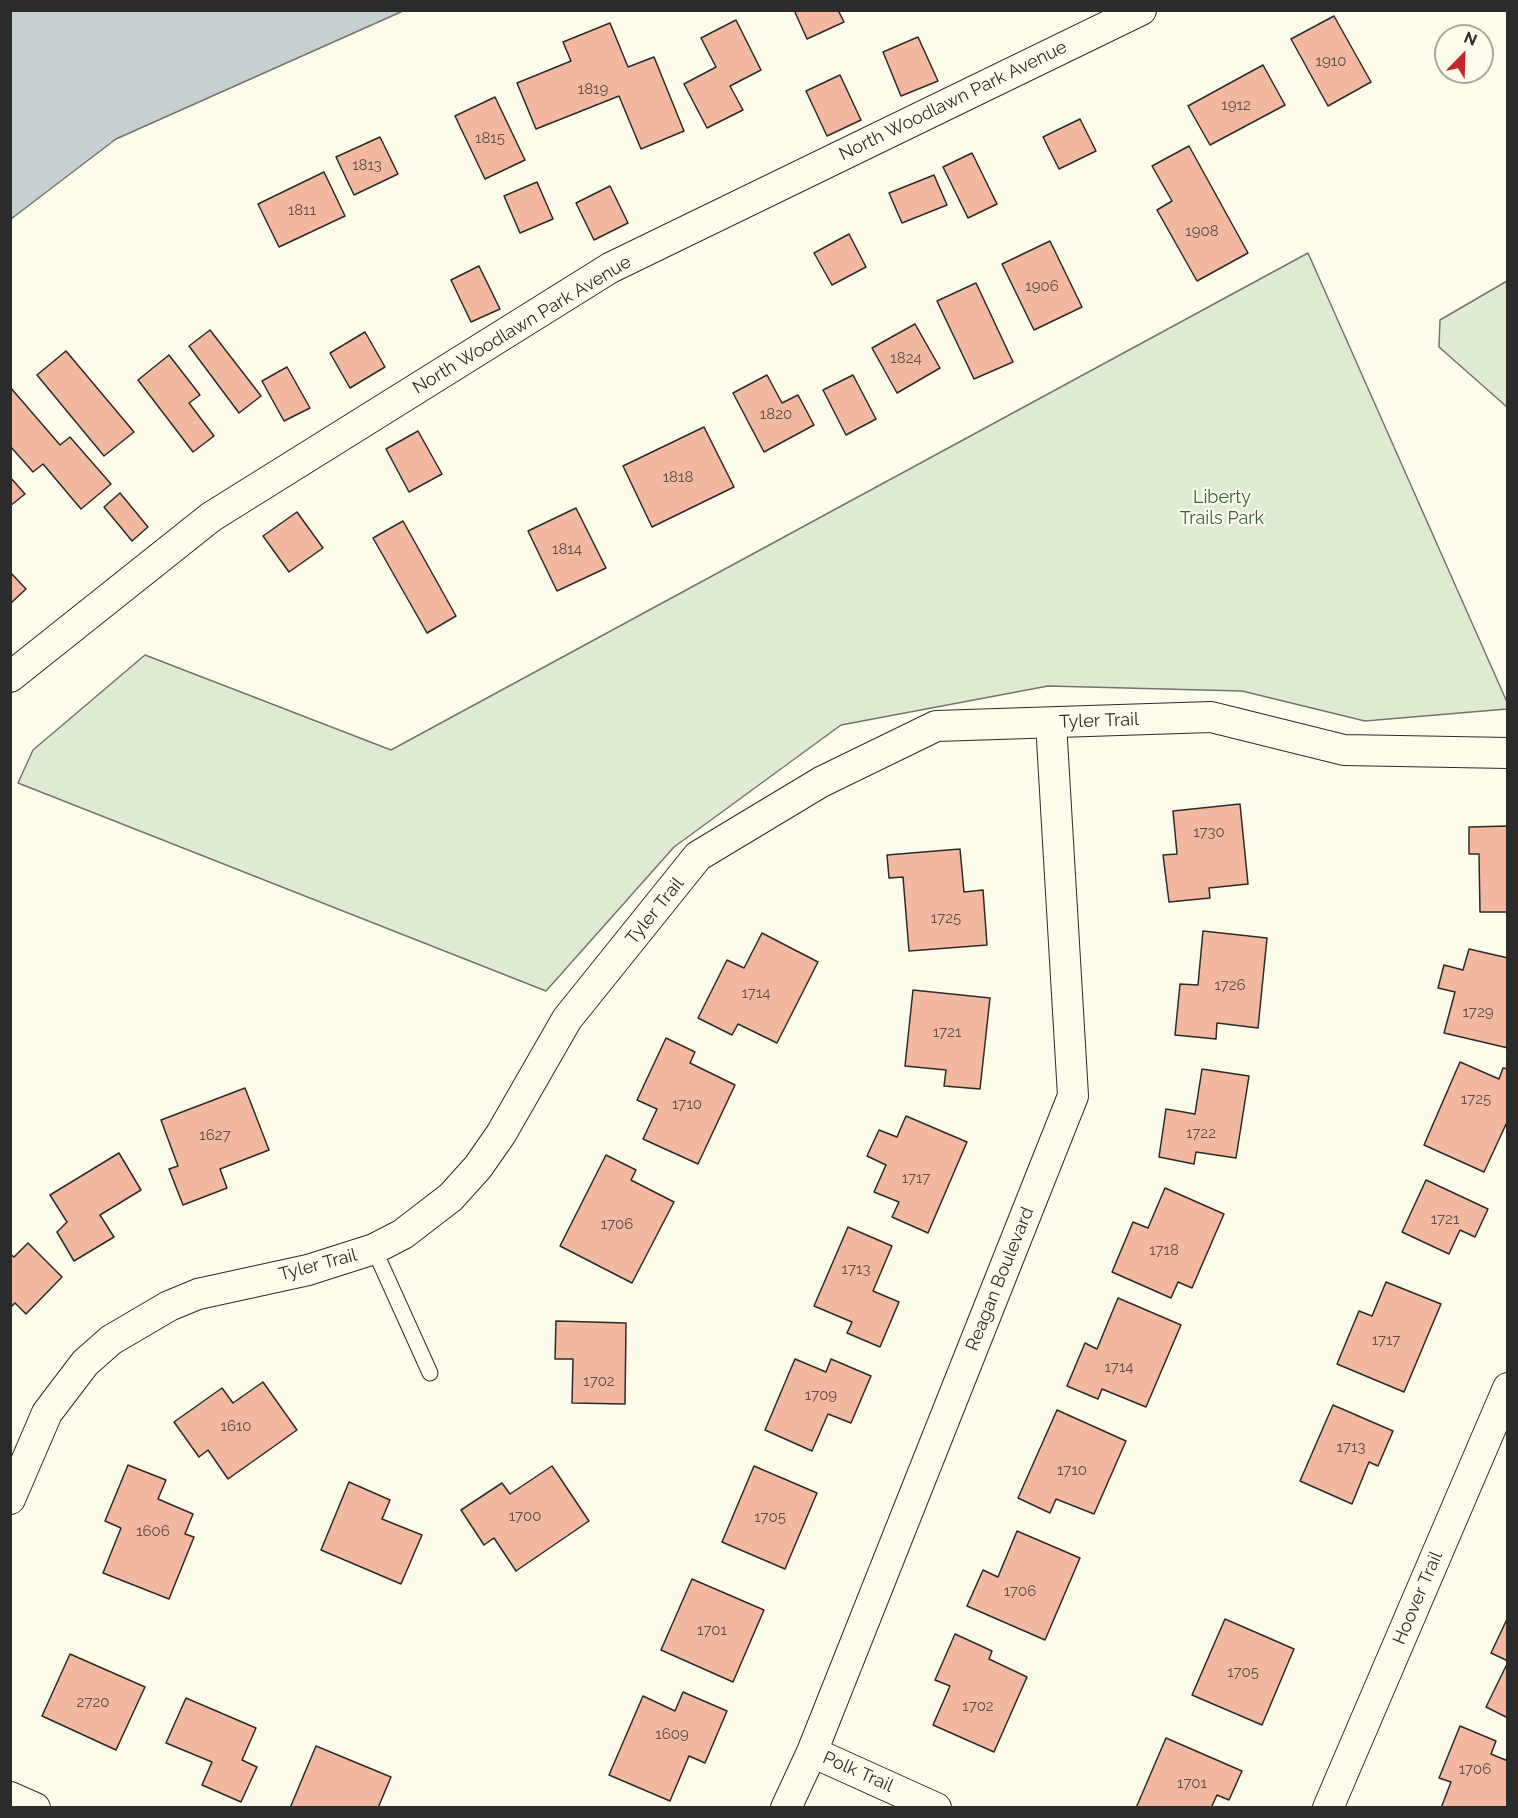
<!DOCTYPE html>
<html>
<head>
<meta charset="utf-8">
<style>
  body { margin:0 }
  #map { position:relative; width:1518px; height:1818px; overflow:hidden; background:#fdfbea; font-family:Raleway,sans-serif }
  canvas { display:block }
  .frame { position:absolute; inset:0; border:12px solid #2b2b2b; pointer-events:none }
  .north { position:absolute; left:1434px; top:24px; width:60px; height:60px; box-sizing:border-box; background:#fdfbea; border:2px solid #a9a89e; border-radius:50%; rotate:23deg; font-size:16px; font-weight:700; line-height:24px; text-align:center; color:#2b2b2b }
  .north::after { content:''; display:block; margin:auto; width:21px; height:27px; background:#c62828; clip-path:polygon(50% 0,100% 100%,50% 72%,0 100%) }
</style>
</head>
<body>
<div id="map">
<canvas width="1518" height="1818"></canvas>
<div class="frame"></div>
<div class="north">N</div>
</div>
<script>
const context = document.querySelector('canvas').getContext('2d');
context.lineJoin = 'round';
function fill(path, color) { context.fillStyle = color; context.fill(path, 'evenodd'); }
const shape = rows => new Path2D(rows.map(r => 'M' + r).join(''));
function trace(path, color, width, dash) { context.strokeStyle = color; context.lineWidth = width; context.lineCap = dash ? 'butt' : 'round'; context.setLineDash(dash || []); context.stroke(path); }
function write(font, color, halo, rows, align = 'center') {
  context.font = font + ' Raleway,sans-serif'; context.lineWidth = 4.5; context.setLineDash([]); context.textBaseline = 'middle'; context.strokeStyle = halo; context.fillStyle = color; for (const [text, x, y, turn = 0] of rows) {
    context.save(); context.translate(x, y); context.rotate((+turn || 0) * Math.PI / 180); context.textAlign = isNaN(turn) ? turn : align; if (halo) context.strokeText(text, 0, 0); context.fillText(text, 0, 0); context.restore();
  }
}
const green = shape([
  [1308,253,1507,702,1507,709,1365,721,1242,691,1048,686,841,725,674,847,546,991,18,783,33,750,145,655,391,750,1308,253],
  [1507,281,1507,407,1439,347,1440,320,1507,281]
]);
fill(green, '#deebd1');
trace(green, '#74746e', 1.5);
const water = shape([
  [11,10,403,10,403,11,116,139,11,219,11,10]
]);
fill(water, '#c7d0d0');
trace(water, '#74746e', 1.5);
const building = shape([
  [794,10,838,10,844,22,807,39,794,10],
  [1334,16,1371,82,1328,106,1291,39,1334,16],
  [736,20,761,70,730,86,743,110,707,128,684,84,716,67,701,38,736,20],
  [610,23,628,67,654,57,684,131,641,149,619,96,536,129,517,83,571,61,563,42,610,23],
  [918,37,938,81,901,96,883,52,918,37],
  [1263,65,1285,105,1210,145,1188,106,1263,65],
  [840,75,861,120,827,136,806,91,840,75],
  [495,97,525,160,485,179,455,116,495,97],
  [1080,119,1096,151,1059,169,1043,137,1080,119],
  [380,137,398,174,354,195,336,157,380,137],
  [1189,146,1248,253,1197,281,1157,210,1172,201,1152,166,1189,146],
  [972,153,997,204,968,218,943,167,972,153],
  [324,172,345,216,279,247,258,204,324,172],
  [934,175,947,205,902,223,889,193,934,175],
  [537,182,553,219,520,233,504,196,537,182],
  [610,186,628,223,594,240,576,203,610,186],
  [849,234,866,267,832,285,814,253,849,234],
  [1050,241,1082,307,1034,330,1002,264,1050,241],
  [479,266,500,309,471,322,451,280,479,266],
  [976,283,1013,362,974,379,937,301,976,283],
  [915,324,940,368,897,393,872,348,915,324],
  [210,330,261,396,239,413,189,346,210,330],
  [365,332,385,367,350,388,330,353,365,332],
  [66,351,134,432,104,456,37,375,66,351],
  [169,355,200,395,189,403,214,436,193,452,138,380,169,355],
  [287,367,310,408,284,421,262,381,287,367],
  [767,375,782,403,798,395,814,425,764,452,733,393,767,375],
  [853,375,876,419,846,435,823,390,853,375],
  [10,387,60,445,70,437,111,484,81,509,43,464,33,472,10,446,10,387],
  [704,427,734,487,652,527,623,466,704,427],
  [418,431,442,474,409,492,386,449,418,431],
  [10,477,25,494,10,506,10,477],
  [120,493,148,527,132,541,104,507,120,493],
  [576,508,606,568,557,591,528,531,576,508],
  [297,512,323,548,289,572,263,536,297,512],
  [403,521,456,616,427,633,373,538,403,521],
  [10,572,26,589,11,603,10,603,10,572],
  [1240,804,1248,884,1209,888,1210,898,1169,902,1163,855,1177,854,1173,811,1240,804],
  [1508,826,1508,912,1480,912,1479,854,1469,854,1469,827,1508,826],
  [960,849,964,892,983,890,987,945,909,951,903,877,889,878,887,855,960,849],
  [1203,931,1267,938,1258,1028,1217,1023,1216,1039,1175,1035,1180,984,1198,985,1203,931],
  [762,933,818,962,777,1043,738,1024,732,1035,698,1018,727,960,744,968,762,933],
  [1469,949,1508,958,1508,1048,1444,1033,1455,992,1438,988,1444,965,1463,970,1469,949],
  [913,990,990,998,980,1089,944,1086,946,1070,905,1066,913,990],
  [666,1038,695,1052,690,1063,735,1085,698,1164,643,1139,657,1109,637,1100,666,1038],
  [1460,1062,1499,1079,1503,1068,1508,1069,1508,1120,1484,1172,1424,1145,1460,1062],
  [1202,1069,1249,1076,1236,1158,1196,1152,1194,1164,1159,1157,1166,1109,1195,1114,1202,1069],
  [245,1088,269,1150,220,1169,227,1188,183,1205,169,1169,178,1166,161,1120,245,1088],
  [906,1116,967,1142,928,1233,892,1217,899,1202,874,1192,886,1165,867,1156,879,1130,897,1137,906,1116],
  [119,1153,141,1190,100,1215,114,1237,74,1261,57,1232,67,1222,50,1195,119,1153],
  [606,1155,636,1170,631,1180,674,1202,632,1283,560,1246,606,1155],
  [1426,1180,1488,1209,1475,1237,1460,1230,1449,1254,1402,1232,1426,1180],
  [1165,1188,1224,1214,1192,1288,1178,1282,1171,1298,1112,1272,1133,1222,1148,1228,1165,1188],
  [848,1227,892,1246,873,1291,899,1302,880,1347,847,1333,852,1322,814,1306,848,1227],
  [28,1243,62,1277,26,1314,15,1303,10,1308,10,1254,14,1257,28,1243],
  [1386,1282,1441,1304,1404,1392,1337,1364,1359,1311,1372,1316,1386,1282],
  [1118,1298,1181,1325,1146,1407,1102,1389,1098,1399,1067,1386,1085,1343,1097,1349,1118,1298],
  [556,1321,626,1323,625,1404,572,1403,573,1359,555,1359,556,1321],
  [795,1359,826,1372,831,1359,871,1376,851,1423,828,1414,812,1451,765,1430,795,1359],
  [263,1382,297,1430,228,1479,208,1450,199,1457,174,1422,222,1388,233,1403,263,1382],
  [1333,1405,1393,1431,1378,1466,1369,1462,1352,1504,1300,1481,1333,1405],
  [1057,1410,1126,1441,1094,1514,1056,1499,1050,1513,1018,1498,1057,1410],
  [128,1465,166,1480,158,1499,193,1514,185,1534,194,1537,169,1599,103,1573,121,1528,105,1521,128,1465],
  [552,1466,589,1521,516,1571,494,1538,484,1545,461,1510,502,1483,510,1494,552,1466],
  [754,1466,817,1493,785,1569,722,1542,754,1466],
  [349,1482,390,1500,382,1519,422,1535,401,1584,321,1550,349,1482],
  [1017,1531,1080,1558,1045,1640,967,1606,983,1570,998,1577,1017,1531],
  [692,1579,764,1610,733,1682,661,1650,692,1579],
  [1508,1617,1508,1661,1491,1653,1508,1617],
  [1225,1619,1294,1649,1262,1725,1192,1695,1225,1619],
  [955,1634,992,1651,989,1659,1027,1677,994,1752,933,1725,950,1686,935,1680,955,1634],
  [70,1654,145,1687,116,1750,42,1716,70,1654],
  [1508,1662,1508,1718,1486,1707,1508,1662],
  [683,1692,727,1711,705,1763,689,1756,670,1801,609,1775,643,1696,675,1711,683,1692],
  [186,1698,256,1728,242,1760,257,1767,241,1802,202,1785,212,1762,166,1743,186,1698],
  [1460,1726,1496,1741,1491,1754,1508,1761,1508,1808,1441,1808,1451,1782,1439,1778,1460,1726],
  [1166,1738,1242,1771,1229,1800,1217,1795,1211,1808,1136,1808,1166,1738],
  [316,1746,391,1777,378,1808,290,1808,316,1746]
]);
fill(building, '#f2b8a0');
trace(building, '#2b2b2b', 1.5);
const lane = shape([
  [374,1249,430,1373]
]);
const street = shape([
  [10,677,211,517,610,268,1141,10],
  [10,1499,47,1413,85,1363,111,1340,169,1306,198,1294,308,1270,374,1249,403,1234,451,1197,478,1167,501,1134,567,1019,698,856,821,782,936,726,1211,717,1344,750,1508,753],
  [812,1752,936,1808],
  [10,1797,35,1808],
  [786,1808,812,1752,1073,1096,1051,723],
  [1328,1808,1508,1388]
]);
trace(lane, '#2b2b2b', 17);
trace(street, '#2b2b2b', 32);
trace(lane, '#fdfbea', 15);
trace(street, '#fdfbea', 30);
write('15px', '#5d4e48', null, [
  ["1910",1331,61],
  ["1819",593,89],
  ["1912",1236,105],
  ["1815",490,138],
  ["1813",367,165],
  ["1811",302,210],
  ["1908",1202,231],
  ["1906",1042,286],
  ["1824",906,358],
  ["1820",776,414],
  ["1818",678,477],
  ["1814",567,549],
  ["1730",1209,832],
  ["1725",946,918],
  ["1726",1230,985],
  ["1714",756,993],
  ["1729",1478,1012],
  ["1721",947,1032],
  ["1725",1476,1099],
  ["1710",687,1104],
  ["1722",1201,1133],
  ["1627",215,1135],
  ["1717",916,1178],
  ["1721",1445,1219],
  ["1706",617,1224],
  ["1718",1164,1250],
  ["1713",856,1269],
  ["1717",1386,1340],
  ["1714",1119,1367],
  ["1702",599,1381],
  ["1709",821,1395],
  ["1610",236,1426],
  ["1713",1351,1447],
  ["1710",1072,1470],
  ["1700",525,1516],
  ["1705",770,1517],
  ["1606",153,1531],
  ["1706",1020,1591],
  ["1701",712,1630],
  ["1705",1243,1672],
  ["2720",93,1702],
  ["1702",978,1706],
  ["1609",672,1734],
  ["1706",1475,1769],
  ["1701",1192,1783]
]);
write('18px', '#2b2b2b', '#fdfbea', [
  ["North Woodlawn Park Avenue",953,101,-26],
  ["North Woodlawn Park Avenue",522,325,-31],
  ["Tyler Trail",1099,721,-2],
  ["Tyler Trail",655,911,-51],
  ["Tyler Trail",318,1265,-15],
  ["Reagan Boulevard",1000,1279,-68],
  ["Hoover Trail",1418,1598,-67],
  ["Polk Trail",858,1772,24]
]);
write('18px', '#34623c', '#fdfbea', [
  ["Liberty",1222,498],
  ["Trails Park",1222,519]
]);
</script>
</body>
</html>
